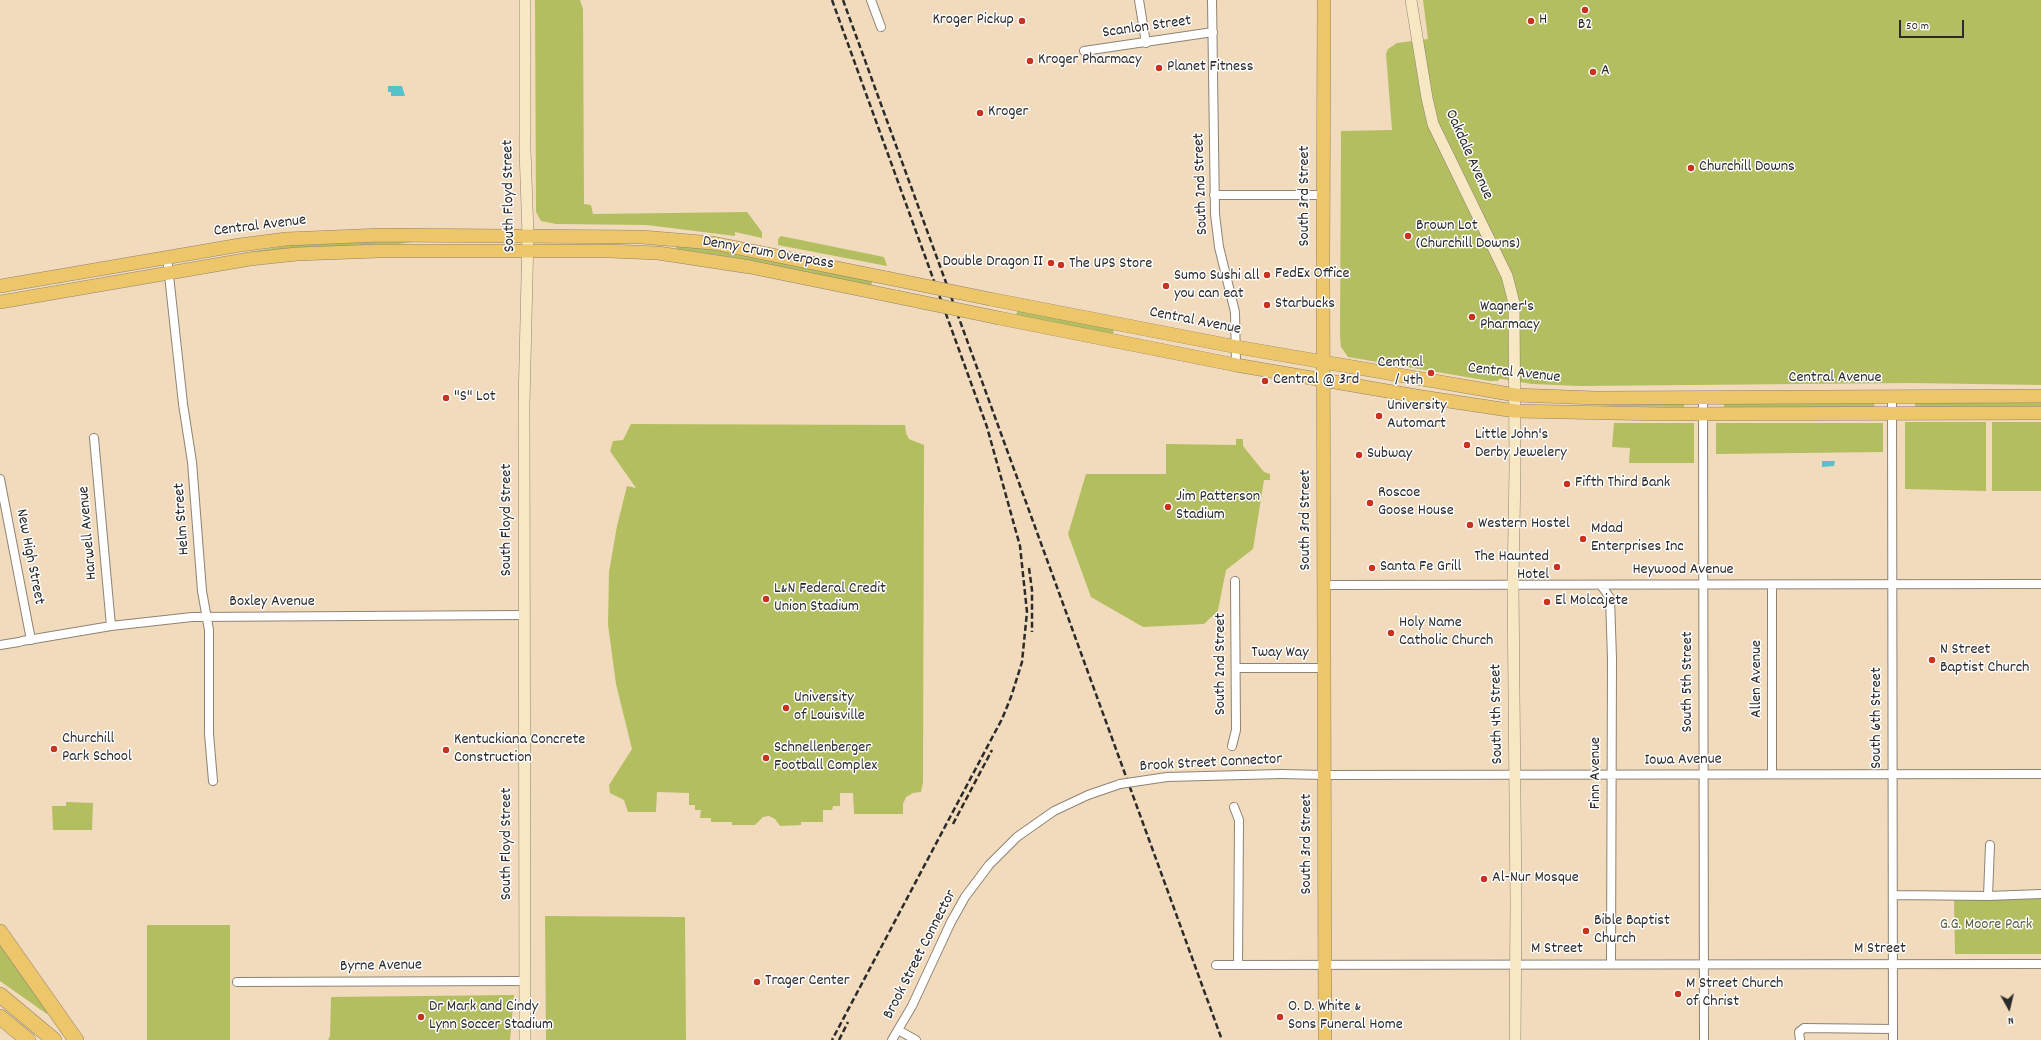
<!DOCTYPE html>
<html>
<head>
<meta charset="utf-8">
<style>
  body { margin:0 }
  #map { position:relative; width:2041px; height:1040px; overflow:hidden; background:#f2dbbc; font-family:Dekko,sans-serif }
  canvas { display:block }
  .north { position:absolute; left:1989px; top:988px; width:40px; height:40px; -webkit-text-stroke:3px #fff; paint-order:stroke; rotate:172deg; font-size:11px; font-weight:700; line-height:16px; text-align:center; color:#2b2b2b }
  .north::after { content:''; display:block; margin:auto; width:14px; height:18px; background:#2b2b2b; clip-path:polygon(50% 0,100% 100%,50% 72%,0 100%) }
  .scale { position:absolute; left:1899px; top:20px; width:65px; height:18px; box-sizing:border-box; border:2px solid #2b2b2b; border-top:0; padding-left:5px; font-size:12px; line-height:14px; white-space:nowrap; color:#2b2b2b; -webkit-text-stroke:3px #fff; paint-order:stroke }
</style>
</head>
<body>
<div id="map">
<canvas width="2041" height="1040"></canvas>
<div class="north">N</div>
<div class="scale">50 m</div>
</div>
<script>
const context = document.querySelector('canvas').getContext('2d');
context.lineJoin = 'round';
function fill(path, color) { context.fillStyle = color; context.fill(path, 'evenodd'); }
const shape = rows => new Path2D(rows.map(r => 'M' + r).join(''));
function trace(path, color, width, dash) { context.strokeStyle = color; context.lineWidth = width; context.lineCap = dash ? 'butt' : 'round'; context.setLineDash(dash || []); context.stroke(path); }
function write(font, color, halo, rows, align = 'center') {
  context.font = font + ' Dekko,sans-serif'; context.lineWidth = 3; context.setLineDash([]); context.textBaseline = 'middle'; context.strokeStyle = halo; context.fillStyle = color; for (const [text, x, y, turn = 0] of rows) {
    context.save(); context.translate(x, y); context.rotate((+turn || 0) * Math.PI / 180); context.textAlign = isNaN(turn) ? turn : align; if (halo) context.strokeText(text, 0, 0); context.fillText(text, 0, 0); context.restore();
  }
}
fill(shape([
  [535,0,580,0,583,9,584,204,591,205,593,214,747,212,762,232,762,238,735,232,735,236,647,225,556,224,541,221,536,212],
  [1423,0,2041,0,2041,385,1910,383,1580,386,1532,384,1502,379,1499,379,1498,381,1490,381,1348,357,1341,347,1340,337,1341,131,1392,130,1386,54,1388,49,1397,43,1428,39],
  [781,236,884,257,887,266,778,245,778,239],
  [419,241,391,245,243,253,311,242],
  [676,244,705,248,873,280,871,286,731,257,676,249],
  [1018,310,1114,329,1113,334,1016,315],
  [1875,401,1874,407,1724,407,1724,402],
  [2041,401,2041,407,1915,407,1915,402],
  [1663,402,1684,402,1684,407,1595,406],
  [1905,422,1986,422,1986,491,1905,489],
  [1992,422,2041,422,2041,491,1992,491],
  [1614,423,1694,423,1694,463,1629,463,1630,448,1612,447],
  [1716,423,1883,423,1883,452,1716,454],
  [631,424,905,425,906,433,909,439,924,445,923,782,921,792,913,793,906,797,903,804,903,814,854,814,853,793,840,793,840,806,833,806,832,810,823,810,823,822,801,822,801,825,780,826,775,819,769,816,763,817,755,825,732,825,732,822,711,822,711,818,700,818,701,810,695,810,695,805,689,805,689,793,657,792,656,812,628,812,624,800,610,793,609,785,632,749,616,684,608,625,609,572,617,526,627,486,636,488,610,451,613,441,623,440],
  [1236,439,1243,439,1243,446,1264,472,1270,474,1270,480,1264,480,1253,549,1226,570,1217,615,1211,617,1204,624,1143,627,1091,597,1068,534,1086,474,1166,474,1166,444,1236,445],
  [66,802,93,803,92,830,53,830,52,806,66,806],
  [2041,897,2041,954,1955,954,1954,899],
  [545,916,685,917,686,1040,546,1040],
  [147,925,230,925,230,1040,147,1040],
  [0,939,49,1012,47,1014,0,981],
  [514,995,510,1040,328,1040,330,1036,331,997]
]), '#b3be60');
fill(shape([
  [388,86,402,86,405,96,391,96,391,92,388,92],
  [1822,461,1835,461,1834,466,1822,467]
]), '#55c2cb');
const street = shape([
  [871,0,881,27],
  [1139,0,1146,43],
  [1212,0,1215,214,1219,247,1235,312,1236,365],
  [1084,51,1213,32],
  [1214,195,1324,195],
  [167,257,183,404,192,462,202,591,209,630,209,734,213,781],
  [1703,396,1704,1040],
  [1892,396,1893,1040],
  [94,438,111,626],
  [0,479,31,640],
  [1324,585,2041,584],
  [1601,585,1610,598,1612,659,1611,964],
  [22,641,111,626,192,617,523,615],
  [0,645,19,642],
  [1236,668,1324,668],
  [1232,746,1236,730,1235,581],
  [1281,774,1324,775,2041,774],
  [1772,774,1772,585],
  [1234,807,1239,820,1238,965],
  [1893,895,1988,896,2041,894],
  [1988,896,1990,845],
  [1216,965,2041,964],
  [237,982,525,981],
  [898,1030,916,1040],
  [892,1040,912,1006,951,922,965,897,989,865,1017,837,1054,811,1088,795,1120,784],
  [1800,1040,1799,1032,1804,1028,1893,1029]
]);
const secondary = shape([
  [525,0,525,150,528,235,524,404,525,1040],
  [1411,0,1427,98,1433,124,1507,276,1514,303,1515,469,1513,585,1516,904,1515,1040]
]);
const primary = shape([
  [1324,0,1323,266,1325,1040],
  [0,286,240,245,286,239,381,235,642,237,713,243,887,278],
  [990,299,1237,347,1515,395,1596,398,2041,396],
  [0,302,250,259,297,254,379,251,609,251,658,253,750,267,897,297],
  [999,318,1236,365,1422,397,1515,411,1662,414,2041,413]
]);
const highway = shape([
  [0,932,76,1040],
  [0,995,54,1040],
  [0,1017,28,1040]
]);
trace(street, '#8e8374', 10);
trace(secondary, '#8e8374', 12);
trace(primary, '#8e8374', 14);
trace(highway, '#8e8374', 16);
trace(street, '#fff', 8);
trace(secondary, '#f7e8c3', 11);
trace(primary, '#ecc669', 13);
trace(highway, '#ecc669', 15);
trace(shape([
  [832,0,987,427,1020,546,1027,612,1022,662,1011,697,1002,719,832,1040],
  [843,0,1222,1040],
  [1029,568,1032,590,1032,632],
  [953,824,992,750],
  [839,1040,848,1022]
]), '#2b2b2b', 2.5, [6, 3]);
const streetBridge = shape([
  [1120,784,1167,777,1281,774]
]);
const primaryBridge = shape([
  [887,278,990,299],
  [897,297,999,318]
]);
trace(streetBridge, '#8e8374', 10, []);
trace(primaryBridge, '#8e8374', 14, []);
trace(streetBridge, '#fff', 8);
trace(primaryBridge, '#ecc669', 13);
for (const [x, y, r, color] of [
  [1585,10,4,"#c8321e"],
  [1022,21,4,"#c8321e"],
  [1531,21,4,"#c8321e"],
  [1030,61,4,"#c8321e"],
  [1159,68,4,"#c8321e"],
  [1593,72,4,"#c8321e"],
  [980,113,4,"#c8321e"],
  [1691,168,4,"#c8321e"],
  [1408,236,4,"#c8321e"],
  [1051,263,4,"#c8321e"],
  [1061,265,4,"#c8321e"],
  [1267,275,4,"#c8321e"],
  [1166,286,4,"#c8321e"],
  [1267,305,4,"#c8321e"],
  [1472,317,4,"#c8321e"],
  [1431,373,4,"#c8321e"],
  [1265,381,4,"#c8321e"],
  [446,398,4,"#c8321e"],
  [1379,416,4,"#c8321e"],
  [1467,445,4,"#c8321e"],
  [1359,455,4,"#c8321e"],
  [1567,484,4,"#c8321e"],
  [1370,503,4,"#c8321e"],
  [1168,507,4,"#c8321e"],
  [1470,525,4,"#c8321e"],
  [1583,539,4,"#c8321e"],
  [1557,567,4,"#c8321e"],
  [1372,568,4,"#c8321e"],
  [766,599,4,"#c8321e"],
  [1547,602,4,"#c8321e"],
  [1391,633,4,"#c8321e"],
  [1932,660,4,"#c8321e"],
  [786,708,4,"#c8321e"],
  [54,749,4,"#c8321e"],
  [446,750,4,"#c8321e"],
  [766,758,4,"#c8321e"],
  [1484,879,4,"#c8321e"],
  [1586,931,4,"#c8321e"],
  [757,982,4,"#c8321e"],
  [1678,994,4,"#c8321e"],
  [421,1017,4,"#c8321e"],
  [1280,1017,4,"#c8321e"]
]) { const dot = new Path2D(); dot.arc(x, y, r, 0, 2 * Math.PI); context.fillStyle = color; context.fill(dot); trace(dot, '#fff', 1.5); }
write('16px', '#2b2b2b', '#fff', [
  ["Kroger Pickup",1014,21,"right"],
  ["H",1539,21],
  ["B2",1585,26,"center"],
  ["Kroger Pharmacy",1038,61],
  ["Planet Fitness",1167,68],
  ["A",1601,72],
  ["Kroger",988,113],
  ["Churchill Downs",1699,168],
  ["Brown Lot",1416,227],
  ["(Churchill Downs)",1416,245],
  ["Double Dragon II",1043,263,"right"],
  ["The UPS Store",1069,265],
  ["FedEx Office",1275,275],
  ["Sumo Sushi all",1174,277],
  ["you can eat",1174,295],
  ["Starbucks",1275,305],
  ["Wagner's",1480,308],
  ["Pharmacy",1480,326],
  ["Central",1423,364,"right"],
  ["/ 4th",1423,382,"right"],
  ["Central @ 3rd",1273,381],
  ["\"S\" Lot",454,398],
  ["University",1387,407],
  ["Automart",1387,425],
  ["Little John's",1475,436],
  ["Derby Jewelery",1475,454],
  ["Subway",1367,455],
  ["Fifth Third Bank",1575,484],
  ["Roscoe",1378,494],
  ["Goose House",1378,512],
  ["Jim Patterson",1176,498],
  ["Stadium",1176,516],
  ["Western Hostel",1478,525],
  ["Mdad",1591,530],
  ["Enterprises Inc",1591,548],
  ["The Haunted",1549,558,"right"],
  ["Hotel",1549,576,"right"],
  ["Santa Fe Grill",1380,568],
  ["L&N Federal Credit",774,590],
  ["Union Stadium",774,608],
  ["El Molcajete",1555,602],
  ["Holy Name",1399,624],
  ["Catholic Church",1399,642],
  ["N Street",1940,651],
  ["Baptist Church",1940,669],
  ["University",794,699],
  ["of Louisville",794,717],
  ["Churchill",62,740],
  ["Park School",62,758],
  ["Kentuckiana Concrete",454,741],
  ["Construction",454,759],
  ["Schnellenberger",774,749],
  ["Football Complex",774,767],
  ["Al-Nur Mosque",1492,879],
  ["Bible Baptist",1594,922],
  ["Church",1594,940],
  ["Trager Center",765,982],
  ["M Street Church",1686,985],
  ["of Christ",1686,1003],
  ["Dr Mark and Cindy",429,1008],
  ["Lynn Soccer Stadium",429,1026],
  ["O. D. White &",1288,1008],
  ["Sons Funeral Home",1288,1026]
], 'left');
write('16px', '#2b2b2b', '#fff', [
  ["Scanlon Street",1147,28,-8],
  ["Oakdale Avenue",1468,155,66],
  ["South 2nd Street",1202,184,-92],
  ["South Floyd Street",510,196,-91],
  ["South 3rd Street",1306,196,-90],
  ["Central Avenue",260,227,-7],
  ["Denny Crum Overpass",768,254,10],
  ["Central Avenue",1195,322,11],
  ["Central Avenue",1514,374,6],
  ["Central Avenue",1835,379],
  ["Helm Street",183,519,-94],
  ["South Floyd Street",508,520,-90],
  ["South 3rd Street",1307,520,-90],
  ["Harwell Avenue",89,533,-95],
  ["New High Street",29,557,79],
  ["Heywood Avenue",1683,571],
  ["Boxley Avenue",272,603],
  ["Tway Way",1280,654],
  ["South 2nd Street",1222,664,-90],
  ["Allen Avenue",1758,679,-90],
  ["South 5th Street",1689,682,-90],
  ["South 4th Street",1498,714,-91],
  ["South 6th Street",1878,718,-90],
  ["Iowa Avenue",1683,761,-1],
  ["Brook Street Connector",1211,764,-3],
  ["Finn Avenue",1597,773,-90],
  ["South Floyd Street",508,844,-90],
  ["South 3rd Street",1308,844,-90],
  ["M Street",1557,950],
  ["M Street",1880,950],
  ["Brook Street Connector",921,955,-63],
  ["Byrne Avenue",381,967,-1]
]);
write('16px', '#5b5e3e', '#fff', [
  ["G.G. Moore Park",1986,926]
]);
</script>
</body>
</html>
